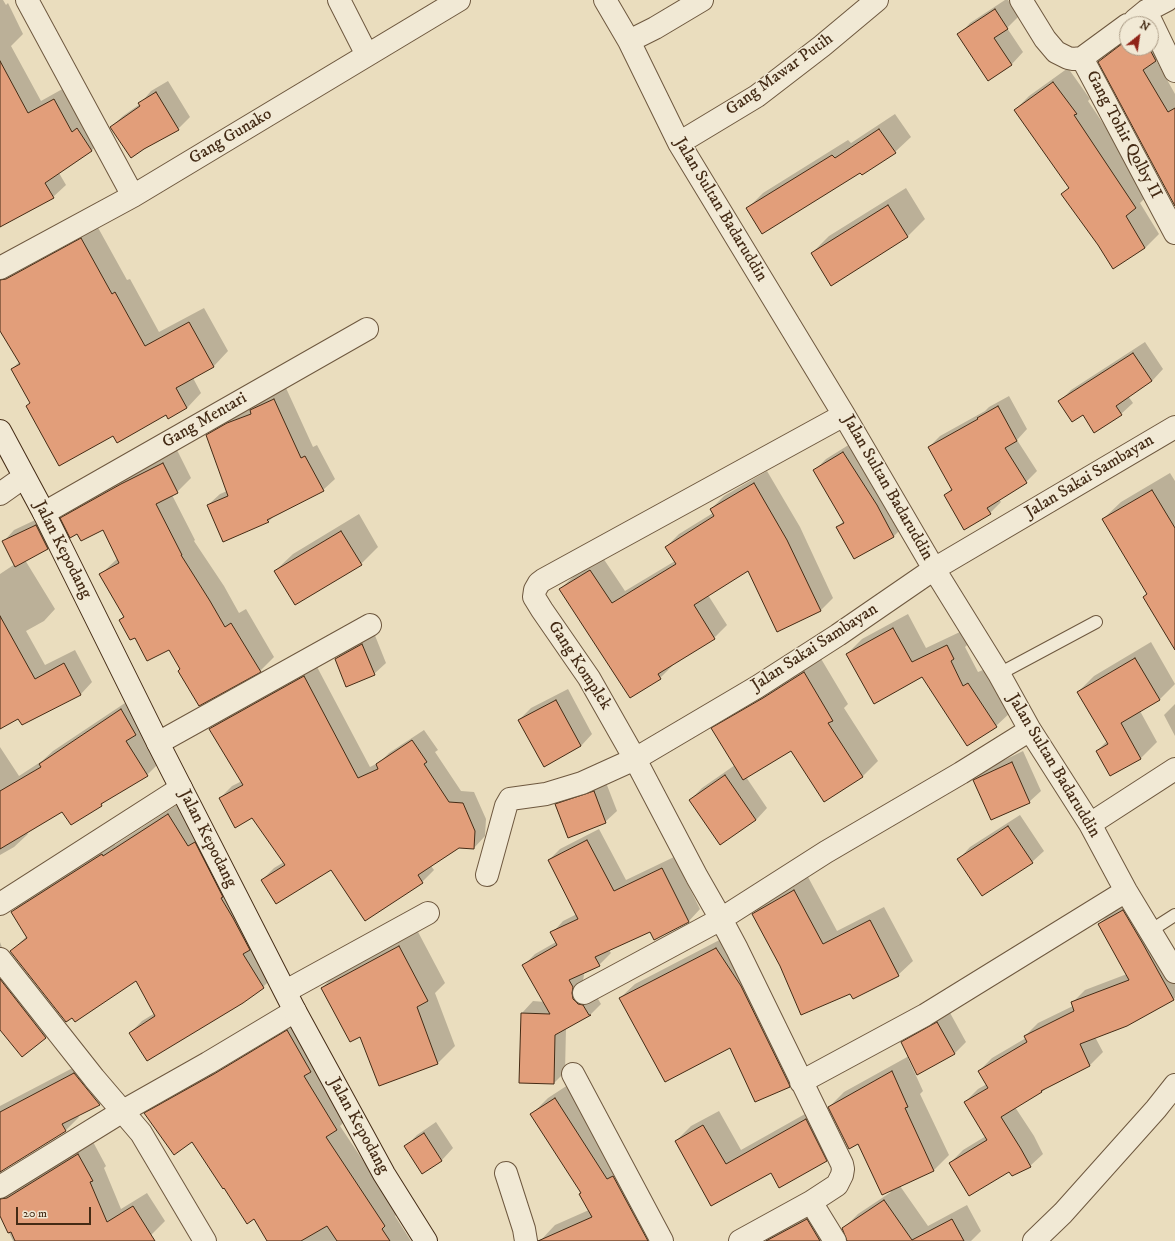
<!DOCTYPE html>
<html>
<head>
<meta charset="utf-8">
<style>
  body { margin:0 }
  #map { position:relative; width:1175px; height:1241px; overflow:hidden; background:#eaddbe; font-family:"IM FELL DW Pica",serif }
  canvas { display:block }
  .north { position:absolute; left:1119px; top:16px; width:40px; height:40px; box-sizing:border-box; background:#f1e9d5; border:1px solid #ac9d88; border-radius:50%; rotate:30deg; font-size:11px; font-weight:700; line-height:16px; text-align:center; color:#442b15 }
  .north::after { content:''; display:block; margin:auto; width:14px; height:18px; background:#8f2418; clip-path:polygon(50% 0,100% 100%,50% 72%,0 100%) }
  .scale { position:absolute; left:16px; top:1207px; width:75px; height:18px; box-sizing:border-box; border:2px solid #442b15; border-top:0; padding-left:5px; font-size:12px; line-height:14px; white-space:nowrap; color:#442b15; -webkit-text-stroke:3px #f1e9d5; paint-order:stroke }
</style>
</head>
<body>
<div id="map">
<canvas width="1175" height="1241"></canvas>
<div class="north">N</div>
<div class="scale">20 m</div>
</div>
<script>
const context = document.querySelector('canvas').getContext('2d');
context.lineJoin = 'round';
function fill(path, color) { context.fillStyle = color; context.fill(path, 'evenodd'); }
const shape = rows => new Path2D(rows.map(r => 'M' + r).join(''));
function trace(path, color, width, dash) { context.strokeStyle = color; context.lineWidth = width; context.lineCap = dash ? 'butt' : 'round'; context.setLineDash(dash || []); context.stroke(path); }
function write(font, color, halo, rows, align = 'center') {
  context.font = font + ' "IM FELL DW Pica",serif'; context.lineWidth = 3; context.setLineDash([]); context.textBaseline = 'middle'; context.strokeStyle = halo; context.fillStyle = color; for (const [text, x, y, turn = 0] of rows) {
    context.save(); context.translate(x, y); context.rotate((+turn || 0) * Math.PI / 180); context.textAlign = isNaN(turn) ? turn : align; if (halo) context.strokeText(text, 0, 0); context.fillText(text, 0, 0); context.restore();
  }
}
fill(shape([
  [0,0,3,0,6,5,8,3,23,34,11,46,41,101,66,87,104,138,92,150,59,173,66,185,53,197,0,226],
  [1005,0,1008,0,1019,16,1007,28,1023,52,1012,64,988,79,959,35,970,23],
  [1151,24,1167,49,1156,60,1175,94,1175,204,1099,62,1111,50,1127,38,1127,48,1151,48],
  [1068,68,1090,99,1088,101,1150,193,1140,203,1159,234,1145,248,1113,267,1099,245,1063,194,1069,187,1015,110,1029,96],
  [168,81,190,117,178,129,111,127,123,116,140,104,151,91],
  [895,114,911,137,895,152,861,171,747,209,763,193,848,140,851,143],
  [906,188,925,219,908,236,812,253,829,236],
  [96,224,127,280,130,279,159,332,204,308,228,351,214,366,193,378,201,393,187,408,168,418,166,414,113,435,27,406,31,402,12,369,20,361,0,329,0,272],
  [1145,342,1163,369,1152,381,1128,396,1133,403,1121,414,1060,401,1071,390],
  [286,388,313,447,317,445,335,479,323,490,275,515,268,522,208,505,220,494,227,491,207,435,219,424,240,412,255,406,262,399],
  [1009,396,1027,429,1017,440,1037,471,1026,482,999,499,1001,502,990,513,945,496,952,488,929,447,940,436,985,411,989,407],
  [855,441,905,525,893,537,837,527,844,521,814,471,826,459],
  [177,450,191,478,177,492,172,495,195,540,194,541,224,586,239,613,246,609,274,657,260,671,181,669,170,649,135,637,120,620,125,615,101,574,118,558,103,528,78,533,62,518,76,504,136,470],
  [767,471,800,527,833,598,820,611,749,569,708,595,727,625,714,638,673,664,673,665,660,678,560,589,573,577,603,558,625,591,675,561,666,547,679,534,713,513,711,509,724,496],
  [1170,473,1175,481,1175,622,1144,597,1147,593,1103,519,1121,502],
  [48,514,59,537,48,549,25,560,55,609,44,621,26,631,45,665,75,650,92,682,81,694,22,724,19,718,0,728,0,574,15,564,3,542,14,530],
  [359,514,378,547,361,564,275,571,293,554],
  [908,614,926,648,962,631,968,644,965,647,978,672,983,670,1011,712,996,726,922,676,847,654,862,639],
  [374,633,386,663,374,674,336,659,348,647],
  [1151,642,1175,684,1160,699,1140,711,1157,742,1141,758,1110,775,1097,751,1107,741,1078,692,1094,676],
  [820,657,848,704,844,708,878,761,862,777,791,750,746,777,767,808,756,820,720,844,690,800,702,788,735,765,713,729,728,713],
  [316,665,370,767,380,762,389,753,424,730,438,750,435,752,461,791,474,792,486,819,485,836,474,848,459,847,431,866,434,870,422,882,331,868,262,880,274,868,284,862,252,817,220,798,232,786,242,781,211,729,222,717],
  [568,689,592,734,581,746,544,765,519,720,531,708],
  [134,697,160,762,147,775,105,801,101,805,62,810,26,832,28,834,14,847,0,855,0,747,19,776,42,761,53,751],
  [1175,704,1175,736,1164,715],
  [1023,751,1041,791,1029,802,975,780,986,769],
  [605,780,617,811,605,822,557,804,568,793],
  [180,803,275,975,263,987,242,1002,130,1033,142,1021,155,1013,136,979,11,951,27,936,12,912,24,900,114,843,115,845],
  [1020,815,1044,851,1032,862,959,859,970,847],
  [599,829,626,880,674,857,700,909,689,921,655,939,650,931,609,950,611,953,599,965,583,972,584,975,583,981,585,988,595,994,601,1004,591,1014,566,1028,565,1072,554,1083,522,1013,533,1001,545,1002,523,966,535,954,556,942,552,933,563,921,577,914,549,860,560,849],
  [808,877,837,931,884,907,913,961,898,975,853,998,850,992,781,966,753,914,767,900],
  [1136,898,1175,966,1175,998,1095,1037,1103,1052,1090,1065,1047,1087,1042,1092,1015,1107,1034,1136,1043,1154,1030,1166,1010,1170,950,1163,963,1150,986,1136,965,1102,978,1089,987,1084,979,1071,992,1058,1026,1038,1025,1036,1038,1023,1073,1006,1072,1003,1085,990,1127,974,1099,924,1112,911],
  [417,930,445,983,435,993,455,1046,438,1063,379,1085,360,1035,322,988,339,970],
  [731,934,804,1071,789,1086,731,1046,620,998,635,984],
  [0,942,4,953,60,1023,46,1037,22,1056,0,1028],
  [949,1011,966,1042,954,1054,908,1058,923,1091,920,1094,949,1155,934,1170,900,1186,928,1226,967,1205,981,1231,971,1241,755,1241,822,1204,844,1238,848,1238,843,1229,858,1214,891,1192,859,1142,829,1107,844,1092,909,1056,902,1042,914,1031],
  [300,1018,350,1116,340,1126,398,1213,395,1216,411,1241,268,1241,255,1218,192,1141,145,1114,158,1101],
  [88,1060,114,1090,100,1104,78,1115,79,1117,65,1131,2,1170,1,1173,3,1179,92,1140,106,1166,104,1168,121,1209,147,1193,165,1221,151,1235,141,1241,13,1241,0,1214,0,1106],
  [571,1083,662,1241,540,1241,555,1225,589,1210,582,1193,532,1114,548,1098],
  [821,1105,841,1146,826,1160,771,1171,712,1204,676,1141,691,1126,719,1111,741,1150],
  [436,1122,453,1148,442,1160,423,1172,406,1146,417,1135]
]), '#0003');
const building = shape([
  [995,9,1008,29,994,38,1012,65,988,81,957,34,995,9],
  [1127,40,1127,48,1149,48,1156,61,1143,70,1168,112,1175,108,1175,206,1098,62,1127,40],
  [0,61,28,113,54,99,72,132,77,128,92,151,45,183,54,198,0,227,0,61],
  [1053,82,1077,114,1074,115,1136,208,1126,216,1145,248,1113,269,1098,245,1061,194,1069,188,1014,110,1053,82],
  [156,92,179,130,144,149,131,158,110,127,140,106,138,103,156,92],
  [879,129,896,153,862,175,860,173,762,234,746,208,832,155,835,158,879,129],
  [888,205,908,237,831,286,811,253,888,205],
  [81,238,112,294,115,292,145,346,189,322,214,367,176,388,187,408,168,419,166,415,117,443,113,436,59,466,26,406,30,403,11,369,20,364,0,331,0,280,6,279,81,238],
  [1133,353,1152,381,1116,406,1122,415,1094,433,1083,415,1072,422,1058,401,1133,353],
  [274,399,301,458,305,456,324,491,267,520,269,522,223,542,207,505,228,496,206,435,227,423,251,414,250,410,274,399],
  [998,406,1017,441,1005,448,1027,483,987,508,991,514,964,530,944,495,952,490,928,447,978,419,977,418,998,406],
  [843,452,877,505,894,537,854,559,836,527,844,523,813,470,843,452],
  [163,463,178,493,156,504,182,555,181,555,210,601,225,627,231,623,261,672,199,706,178,671,180,669,169,650,147,661,135,638,130,640,119,620,124,617,99,574,119,563,103,530,81,541,77,534,70,538,60,518,121,484,163,463],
  [754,483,787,540,821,611,777,632,748,571,694,605,715,639,658,674,661,679,630,698,559,589,590,570,612,603,676,564,665,547,714,516,710,509,754,483],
  [1152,490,1175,528,1175,650,1143,597,1147,594,1102,519,1152,490],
  [36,525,48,549,15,567,2,541,36,525],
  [341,531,362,565,295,605,274,571,341,531],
  [0,616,35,679,64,663,81,695,22,725,18,719,0,729,0,616],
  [893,628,912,662,947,645,954,659,951,661,963,686,968,683,997,727,967,746,922,677,874,704,846,654,893,628],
  [362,644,375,675,346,687,335,659,362,644],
  [1135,658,1160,700,1121,723,1141,759,1110,776,1096,751,1108,744,1077,692,1135,658],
  [804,672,833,721,828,723,863,777,824,802,791,751,743,780,711,728,763,698,804,672],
  [304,676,358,778,378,769,376,764,412,740,427,762,424,764,449,802,463,803,475,831,474,849,459,848,418,875,423,883,365,921,331,870,276,904,261,880,285,865,252,818,235,828,219,798,243,785,209,729,304,676],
  [556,700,581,746,544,767,518,720,556,700],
  [121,709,136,735,126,741,148,776,101,804,102,806,71,825,62,812,0,849,0,791,41,767,39,764,121,709],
  [1012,762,1030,803,991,820,973,780,1012,762],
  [725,775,756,820,720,845,689,800,725,775],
  [594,791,606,823,568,838,555,804,594,791],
  [168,814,188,846,195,842,223,897,221,898,233,918,250,950,243,954,264,988,243,1003,147,1061,129,1033,155,1016,136,981,75,1022,72,1018,66,1022,10,951,27,938,11,912,102,854,103,856,168,814],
  [1008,826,1033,863,982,896,957,859,1008,826],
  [587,840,614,891,662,868,689,922,654,940,650,932,595,957,600,966,569,980,573,987,572,993,573,999,578,1004,583,1005,589,1015,591,1015,555,1035,554,1084,519,1083,521,1013,550,1014,522,965,557,945,550,932,578,919,548,860,587,840],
  [794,890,823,944,870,920,899,976,853,999,850,994,801,1015,780,966,752,914,794,890],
  [1123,910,1143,944,1174,1000,1127,1026,1080,1044,1090,1066,1041,1091,1042,1092,1001,1117,1021,1149,1031,1167,1012,1176,1009,1172,969,1196,949,1163,987,1140,964,1102,988,1088,978,1071,1027,1042,1024,1036,1074,1011,1071,1002,1129,980,1098,924,1123,910],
  [399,946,428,1001,417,1007,438,1064,379,1086,360,1037,350,1042,321,988,399,946],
  [716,948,741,986,789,1084,790,1087,755,1102,730,1048,665,1082,619,998,716,948],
  [0,979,46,1038,22,1057,0,1030,0,979],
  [937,1022,955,1054,917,1075,901,1042,937,1022],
  [287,1030,311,1072,304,1076,337,1130,326,1137,385,1226,382,1229,390,1241,337,1241,327,1226,301,1241,267,1241,254,1219,247,1224,224,1188,223,1189,192,1142,174,1155,144,1113,214,1074,287,1030],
  [892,1071,908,1107,905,1108,934,1171,882,1195,858,1144,849,1149,828,1107,892,1071],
  [74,1073,100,1105,62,1124,66,1131,0,1172,0,1112,74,1073],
  [555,1098,607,1179,613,1176,648,1241,538,1241,592,1217,579,1194,581,1193,530,1114,555,1098],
  [806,1119,827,1161,779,1188,771,1173,711,1206,675,1141,703,1125,726,1164,806,1119],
  [424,1133,442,1161,422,1174,404,1146,424,1133],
  [78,1154,93,1181,90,1182,107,1222,133,1206,155,1241,15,1241,11,1232,8,1233,0,1216,0,1199,7,1198,78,1154],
  [884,1200,912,1240,952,1219,964,1241,847,1241,842,1228,884,1200],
  [807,1219,820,1241,766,1241,807,1219]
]);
fill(building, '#e29e7a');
trace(building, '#442b15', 1);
const lane = shape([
  [999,674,1096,622],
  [1150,931,1175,915]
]);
const street = shape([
  [27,0,133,196],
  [339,0,367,55],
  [605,0,629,41,679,143,844,415,934,569,999,674,1030,730,1090,824,1126,891,1175,972],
  [1021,0,1045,39,1056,52,1068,58,1073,59,1082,58,1127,25],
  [1146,11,1175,71],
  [1135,20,1146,11,1167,0],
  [629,41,655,28,702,0],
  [1082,58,1175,233],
  [679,143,757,96,822,46,877,0],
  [0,268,133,196,459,0],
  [0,494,24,477],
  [44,513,367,329],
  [158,743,370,625],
  [1090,824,1175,769],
  [487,875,506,806,510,799,546,794,582,783,635,759,757,687,838,635,934,569,1175,427],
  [0,904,181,788],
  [0,959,94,1078,141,1133,205,1241],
  [286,991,428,913],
  [584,993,721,919,697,877,635,759,589,678,542,610,534,597,535,590,539,583,543,580,844,415],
  [573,1074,662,1241],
  [801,1082,925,1015,1126,891],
  [506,1173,524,1229,526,1241],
  [0,1187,123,1111,208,1063,295,1011],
  [811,1202,837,1185,842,1175,843,1169,842,1164,737,949,721,919,826,852,961,773,1030,730],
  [740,1241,811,1202,835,1241],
  [1034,1241,1063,1213,1156,1109,1175,1085]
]);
const secondary = shape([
  [0,431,44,513,158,743,295,1011,384,1174,426,1241]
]);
trace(lane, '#6e583f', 14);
trace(street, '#6e583f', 24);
trace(secondary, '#442b15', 24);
trace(lane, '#f1e9d5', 12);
trace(street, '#f1e9d5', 22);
trace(secondary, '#f1e9d5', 22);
write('17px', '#442b15', '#f1e9d5', [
  ["Gang Mawar Putih",780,75,-36],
  ["Gang Tohir Qolby II",1123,135,62],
  ["Gang Gunako",231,137,-31],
  ["Jalan Sultan Badaruddin",720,210,59],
  ["Gang Mentari",205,421,-30],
  ["Jalan Sakai Sambayan",1090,477,-31],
  ["Jalan Sultan Badaruddin",887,488,60],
  ["Jalan Kepodang",62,550,63],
  ["Jalan Sakai Sambayan",815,648,-33],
  ["Gang Komplek",579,666,57],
  ["Jalan Sultan Badaruddin",1053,766,59],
  ["Jalan Kepodang",207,839,63],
  ["Jalan Kepodang",358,1126,61]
]);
</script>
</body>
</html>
